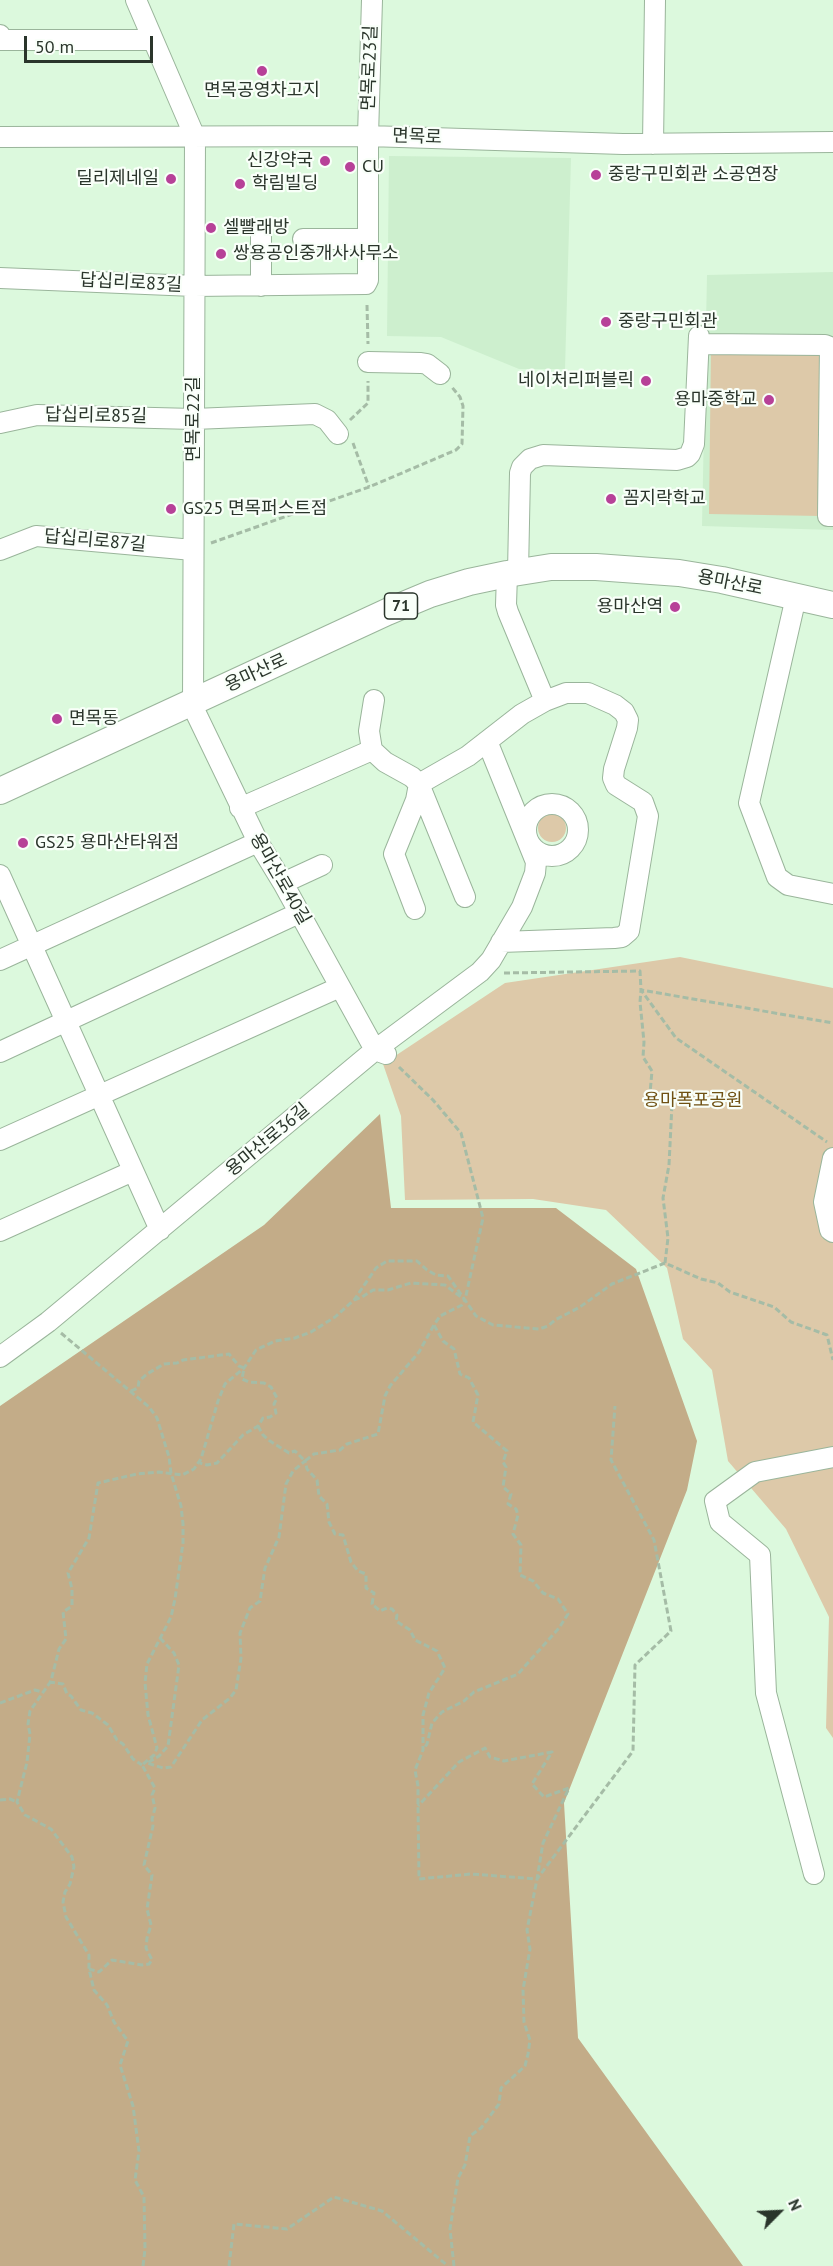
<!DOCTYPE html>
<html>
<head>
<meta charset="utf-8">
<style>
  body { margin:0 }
  #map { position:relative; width:833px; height:2266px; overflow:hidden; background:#dcf9dd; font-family:"PT Sans",sans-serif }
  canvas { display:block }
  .north { position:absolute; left:749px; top:2182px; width:60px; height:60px; -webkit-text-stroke:4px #f9fff9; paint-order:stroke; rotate:66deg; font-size:16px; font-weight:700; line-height:24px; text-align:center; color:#2a352b }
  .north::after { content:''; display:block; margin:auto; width:21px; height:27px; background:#2a352b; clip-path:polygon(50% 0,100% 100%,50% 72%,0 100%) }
  .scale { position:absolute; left:24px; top:36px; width:129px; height:27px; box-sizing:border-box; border:3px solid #2a352b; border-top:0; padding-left:8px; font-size:18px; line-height:21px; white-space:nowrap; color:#2a352b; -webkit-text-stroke:4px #f9fff9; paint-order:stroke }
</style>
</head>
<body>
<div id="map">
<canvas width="833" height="2266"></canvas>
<div class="north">N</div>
<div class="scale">50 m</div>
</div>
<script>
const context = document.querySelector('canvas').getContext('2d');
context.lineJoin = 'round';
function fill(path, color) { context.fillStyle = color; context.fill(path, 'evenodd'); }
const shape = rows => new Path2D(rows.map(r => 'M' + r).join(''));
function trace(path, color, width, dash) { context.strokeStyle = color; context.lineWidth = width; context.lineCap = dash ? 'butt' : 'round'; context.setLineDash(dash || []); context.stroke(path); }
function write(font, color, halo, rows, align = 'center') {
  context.font = font + ' "PT Sans","Noto Sans KR",sans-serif'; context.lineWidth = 4.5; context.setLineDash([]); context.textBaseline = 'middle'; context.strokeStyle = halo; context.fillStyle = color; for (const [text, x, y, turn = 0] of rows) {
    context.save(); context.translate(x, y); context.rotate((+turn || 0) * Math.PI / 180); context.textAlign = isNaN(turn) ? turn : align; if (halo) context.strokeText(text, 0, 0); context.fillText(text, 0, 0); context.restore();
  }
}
fill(shape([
  [389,156,571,158,565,369,519,369,441,337,387,336],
  [833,272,833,530,702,526,707,275]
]), '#cdefce');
fill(shape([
  [711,347,823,349,820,516,709,514],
  '538 828a14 14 0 1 1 28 0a14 14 0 1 1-28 0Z',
  [680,957,833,988,833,1738,826,1728,829,1617,786,1529,728,1461,712,1370,683,1339,667,1268,606,1210,533,1199,405,1200,401,1116,383,1064,505,983]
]), '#ddc9a9');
fill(shape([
  [380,1114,391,1208,556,1208,636,1269,697,1441,687,1490,564,1803,578,2038,743,2266,0,2266,0,1406,264,1225]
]), '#c3ac88');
const minor = shape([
  [136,0,195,137,193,702],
  [0,35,0,40,153,40],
  [0,137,368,136,623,144,833,142],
  [653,144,655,0],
  [261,234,261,286],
  [303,239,368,239],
  [0,278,194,286,366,284,368,280,368,136,372,0],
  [699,344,825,345,830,347,828,516,833,516],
  [368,362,421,363,427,364,440,374],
  [0,423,37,415,194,419,315,414,327,420,338,434],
  [0,550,36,536,193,550],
  [518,572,520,473,522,467,530,459,543,455,677,460,687,457,690,454,694,444,699,336],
  [796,597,749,803,777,877,788,885,833,894],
  [191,703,258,842,283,883,375,1050,386,1054],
  [372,750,385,762,412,777,419,784,465,897],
  '526 830a26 26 0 1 1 52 0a26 26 0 1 1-52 0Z',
  [240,808,372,750,369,731,374,700],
  [0,875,160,1230],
  [283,883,322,865],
  [415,909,394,854,416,800,419,784,468,756,522,714,545,701,508,612,506,605,507,574],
  [501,942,614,938,622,937,629,931,648,816,643,802,616,785,613,778,614,769,627,728,628,720,624,712,615,705,588,693,566,693,545,701],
  [0,960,258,842],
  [0,1052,299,913],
  [0,1140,340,987],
  [833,1158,824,1202,830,1230,833,1232],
  [0,1231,133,1171],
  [0,1357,48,1322,375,1050,480,972,491,960,522,907,535,873,536,862,487,741],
  [814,1874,766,1693,760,1555,720,1522,715,1501,755,1472,833,1457]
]);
const major = shape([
  [0,791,387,612,430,594,469,582,507,574,551,567,596,567,679,573,722,580,833,605]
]);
trace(minor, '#9ab59b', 22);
trace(major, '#9ab59b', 28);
trace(shape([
  [367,305,368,344],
  [350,420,368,403,368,381],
  [353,443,369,487],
  [211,543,369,487,456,450,462,444,463,406,460,397,451,386],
  [504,973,640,971,641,990,676,1038,827,1142],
  [399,1067,433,1100,461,1133,483,1218,465,1300],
  [665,1263,668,1238,663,1198,669,1165,672,1104,663,1101,650,1093,652,1071,643,1057,644,1042,640,1002,641,990,833,1023],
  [354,1300,362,1297,373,1290,388,1290,411,1283,445,1285,465,1300,476,1316,493,1325,539,1329,548,1326,555,1320,580,1307,612,1284,665,1263,701,1279,718,1283,730,1292,774,1307,791,1322,827,1335,833,1360],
  [61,1333,149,1407,157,1418,169,1457,171,1473,181,1506,183,1524,183,1543,175,1599,171,1617,147,1664,145,1683,148,1715,157,1748,154,1755,142,1765,155,1788,152,1795,155,1808,152,1819,153,1826,144,1865,152,1875,147,1909,151,1925,147,1938,146,1948,152,1960,149,1964,142,1965,112,1960,99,1972,89,1969],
  [131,1391,138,1388,139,1381,147,1374,164,1364,177,1363,183,1360,229,1354,239,1366,244,1368,242,1379,249,1382,264,1383,271,1387,277,1398,274,1404,276,1413,270,1417,263,1418,258,1426,243,1435,217,1463,207,1465,200,1463],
  [258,1426,263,1435,270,1441,289,1453,295,1451,305,1461,314,1454,340,1450,347,1444,378,1434,385,1396,390,1386,419,1352,434,1325],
  [160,1638,174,1653,179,1665,168,1746,159,1756,147,1763,163,1768,171,1767,202,1720,230,1698,236,1690,241,1658,240,1633,250,1608,260,1601,265,1568,279,1537,286,1484,293,1471,305,1461,307,1469,317,1480,319,1496,327,1504,329,1522,335,1534,343,1535,351,1562,358,1571,366,1574,366,1588,374,1593,372,1604,380,1611,387,1608,392,1609,397,1615,396,1621,410,1630,415,1640,437,1651,445,1668,429,1693,423,1715,423,1750,415,1770,418,1786,418,1806,419,1879,471,1874,537,1879,543,1843,569,1788,544,1797,532,1784,552,1752,504,1761,490,1757,485,1748,459,1762,418,1806],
  [49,1682,63,1684,67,1694,71,1696,81,1710,92,1713,108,1725,117,1740,123,1744,133,1759,142,1765],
  [0,1703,35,1690,42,1692],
  [0,1800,10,1799,17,1802],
  [143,2266,145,2249,144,2197,135,2180,139,2151,133,2106,120,2065,128,2041,114,2022,107,2005,94,1990,89,1969,89,1955,66,1917,63,1902,65,1892,70,1884,74,1867,72,1857,51,1829,25,1815,17,1802,27,1762,30,1734,28,1724,30,1711,51,1681,59,1649,66,1639,63,1612,72,1606,72,1589,68,1573,89,1538,98,1483,137,1474,159,1472,182,1475,194,1469,201,1459,218,1401,225,1384,244,1368,256,1350,275,1341,295,1338,311,1332,335,1317,354,1300,376,1268,387,1261,417,1261,427,1270,436,1275,448,1276,465,1300,462,1305,440,1316,434,1325,443,1341,454,1349,460,1374,469,1378,478,1395,473,1422,507,1451,503,1462,506,1467,503,1487,511,1494,508,1504,516,1509,518,1515,513,1534,521,1545,520,1575,533,1581,543,1593,558,1599,568,1614,559,1628,518,1674,474,1692,464,1701,442,1712,432,1723,427,1744,423,1750],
  [229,2266,234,2224,287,2229,334,2197,382,2211,448,2266],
  [454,2266,450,2229,458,2178,465,2165,470,2136,481,2128,499,2104,501,2088,525,2066,528,2054,530,2040,524,2022,523,1990,530,1949,527,1930,537,1879,633,1751,635,1665,671,1631,654,1540,611,1460,615,1406]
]), '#a5bca6', 3, [6, 3]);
trace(minor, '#fff', 20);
trace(major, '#fff', 26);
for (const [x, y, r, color] of [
  [262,71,6,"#b74198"],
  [325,161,6,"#b74198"],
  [350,167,6,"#b74198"],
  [596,175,6,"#b74198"],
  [171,179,6,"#b74198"],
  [240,184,6,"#b74198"],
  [211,228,6,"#b74198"],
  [221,254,6,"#b74198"],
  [606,322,6,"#b74198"],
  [646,381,6,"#b74198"],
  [769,400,6,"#b74198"],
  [611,499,6,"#b74198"],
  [171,509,6,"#b74198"],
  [675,607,6,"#b74198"],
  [57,719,6,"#b74198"],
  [23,843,6,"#b74198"]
]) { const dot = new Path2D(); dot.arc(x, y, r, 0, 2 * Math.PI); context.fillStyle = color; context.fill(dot); trace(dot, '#f9fff9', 2); }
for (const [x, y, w] of [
  [401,606,33]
]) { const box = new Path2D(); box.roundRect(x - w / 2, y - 13, w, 26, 4.5); context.fillStyle = '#f9fff9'; context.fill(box); trace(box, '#2a352b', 1.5); }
write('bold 16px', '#2a352b', null, [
  ["71",401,606]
]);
write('18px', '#2a352b', '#f9fff9', [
  ["면목로23길",370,68,-88],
  ["면목로",417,137,2],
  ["답십리로83길",131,283,3],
  ["답십리로85길",96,416,1],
  ["면목로22길",194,419,-90],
  ["답십리로87길",95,541,5],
  ["용마산로",730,583,11],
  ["용마산로",256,673,-25],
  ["용마산로40길",280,879,60],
  ["용마산로36길",268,1140,-40]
]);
write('18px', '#2a352b', '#f9fff9', [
  ["면목공영차고지",262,91,"center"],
  ["신강약국",313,161,"right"],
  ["CU",362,167],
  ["중랑구민회관 소공연장",608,175],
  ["딜리제네일",159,179,"right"],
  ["학림빌딩",252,184],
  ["셀빨래방",223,228],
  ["쌍용공인중개사사무소",233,254],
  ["중랑구민회관",618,322],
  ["네이처리퍼블릭",634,381,"right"],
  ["용마중학교",757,400,"right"],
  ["꼼지락학교",623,499],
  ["GS25 면목퍼스트점",183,509],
  ["용마산역",663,607,"right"],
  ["면목동",69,719],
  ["GS25 용마산타워점",35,843]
], 'left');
write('18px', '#705113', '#f9fff9', [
  ["용마폭포공원",693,1101]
]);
</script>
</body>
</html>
